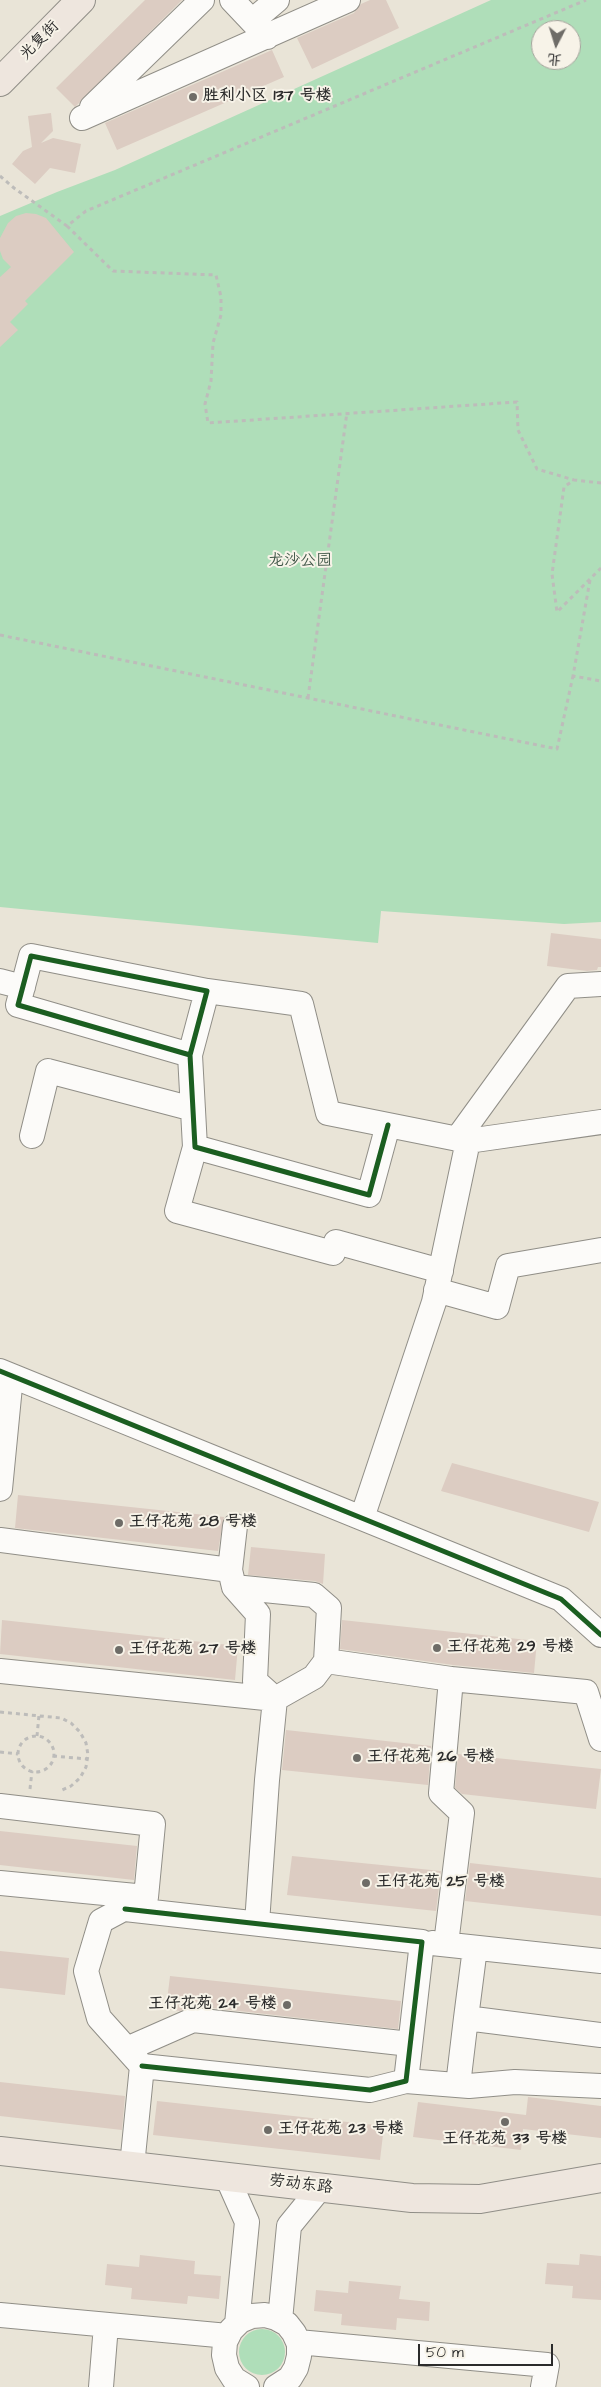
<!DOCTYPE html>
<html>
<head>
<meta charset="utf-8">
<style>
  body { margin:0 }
  #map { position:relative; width:601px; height:2387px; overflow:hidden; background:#e9e4d7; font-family:"Architects Daughter","LXGW WenKai TC",sans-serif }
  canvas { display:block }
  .north { position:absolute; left:531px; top:20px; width:50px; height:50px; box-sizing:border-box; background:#f7f3e8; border:1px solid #a5a39c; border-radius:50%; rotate:185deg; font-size:14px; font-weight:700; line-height:20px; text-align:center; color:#2b2b2b }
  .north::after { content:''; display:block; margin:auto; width:18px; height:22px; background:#6e6c67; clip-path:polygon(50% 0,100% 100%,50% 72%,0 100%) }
  .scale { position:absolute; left:418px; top:2344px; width:135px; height:22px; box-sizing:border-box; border:2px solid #2b2b2b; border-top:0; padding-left:6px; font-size:15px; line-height:18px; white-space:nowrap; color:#2b2b2b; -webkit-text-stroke:4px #f7f3e8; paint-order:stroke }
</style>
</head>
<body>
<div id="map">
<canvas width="601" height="2387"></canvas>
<div class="north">北</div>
<div class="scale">50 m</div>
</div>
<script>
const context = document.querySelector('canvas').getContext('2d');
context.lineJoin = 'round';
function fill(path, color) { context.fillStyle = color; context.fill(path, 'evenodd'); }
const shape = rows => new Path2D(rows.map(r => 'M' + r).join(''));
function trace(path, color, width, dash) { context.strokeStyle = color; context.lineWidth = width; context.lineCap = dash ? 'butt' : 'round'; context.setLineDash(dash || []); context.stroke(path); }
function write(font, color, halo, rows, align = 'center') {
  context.font = font + ' "Architects Daughter","LXGW WenKai TC",sans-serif'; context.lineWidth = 4; context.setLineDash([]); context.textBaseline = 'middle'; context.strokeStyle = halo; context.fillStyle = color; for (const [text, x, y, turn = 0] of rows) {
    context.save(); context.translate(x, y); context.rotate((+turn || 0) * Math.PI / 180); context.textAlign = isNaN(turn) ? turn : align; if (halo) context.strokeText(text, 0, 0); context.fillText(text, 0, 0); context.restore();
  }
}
fill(shape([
  [491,0,601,0,601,922,564,924,381,911,378,943,0,907,0,216,57,192,115,170],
  [541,30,571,30,571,60,541,60],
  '239 2352a23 23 0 1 1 46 0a23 23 0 1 1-46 0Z'
]), '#afdeb9');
fill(shape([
  [145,0,182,0,75,107,56,88],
  [370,0,386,0,399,28,312,69,297,38,354,13,361,4],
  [272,50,284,77,117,150,105,123],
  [51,113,53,131,41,143,53,138,81,144,75,173,50,168,35,184,12,164,23,151,32,147,28,116],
  [26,213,36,214,46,218,74,252,25,301,28,304,10,322,18,330,0,347,0,277,11,267,3,259,0,251,0,238,8,223,16,216],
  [551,933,601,939,601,967,598,967,597,970,587,971,547,966],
  [452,1463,599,1502,589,1532,441,1491],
  [18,1495,224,1517,218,1551,15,1528],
  [251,1547,325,1554,323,1584,315,1581,248,1575],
  [2,1620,238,1646,235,1680,0,1654],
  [342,1620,537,1641,534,1673,453,1665,340,1649],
  [286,1730,431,1746,428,1785,282,1770],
  [458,1754,601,1769,596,1809,462,1794,455,1788],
  [0,1831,137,1846,134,1880,0,1865],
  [292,1856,441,1871,436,1911,287,1895],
  [470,1863,601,1878,601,1916,465,1901],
  [0,1951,69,1958,65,1995,0,1988],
  [170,1976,401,2001,398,2029,195,2006,180,2011,166,2009],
  [0,2082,125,2096,122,2130,0,2116],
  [528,2097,601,2106,601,2138,523,2129,521,2150,413,2137,418,2102,526,2115],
  [157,2101,384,2126,380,2160,153,2135],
  [580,2254,601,2256,601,2300,572,2298,573,2286,545,2284,547,2263,579,2265],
  [140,2255,195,2261,194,2274,221,2276,219,2299,188,2296,187,2304,131,2299,132,2288,105,2285,107,2264,139,2267],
  [349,2281,401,2286,399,2299,430,2302,429,2321,397,2318,396,2330,341,2325,342,2314,314,2311,316,2290,348,2293]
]), '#dcccc2');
const minor = shape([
  [232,0,267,37],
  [252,21,277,0],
  [92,107,202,0],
  [82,118,348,0],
  [0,981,23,987],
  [207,991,301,1004,328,1113,468,1141,434,1302,362,1518],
  [190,1055,18,1005,31,956,207,991,190,1055,195,1147,369,1195,388,1125],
  [32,1136,48,1071,193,1109],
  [457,1139,568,986,601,984],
  [468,1141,601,1122],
  [195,1147,177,1211,333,1253,336,1242,441,1271],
  [436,1290,497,1307,508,1266,601,1250],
  [0,1371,561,1599,601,1635],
  [0,1489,11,1376],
  [235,1526,230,1570,234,1587,258,1614,255,1681,275,1699,267,1780,257,1923],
  [0,1540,230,1570],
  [326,1661,451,1679,441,1793,462,1813,446,1944],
  [0,1671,275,1699,314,1677,326,1661,329,1608,314,1595,234,1587],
  [451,1679,586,1692,601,1739],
  [0,1806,153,1824,146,1897,101,1921,86,1971,99,2018,142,2066,132,2166],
  [0,1883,146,1897],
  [125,1909,422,1942,406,2081,370,2090,142,2066],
  [432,1943,601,1961],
  [466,2018,475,1948],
  [127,2049,193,2020,410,2044],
  [406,2081,469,2086,515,2082,601,2086],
  [458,2085,466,2018,601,2035],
  [227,2177,247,2222,237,2324],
  [0,2315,228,2336],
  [280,2320,289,2226,320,2188],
  [298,2342,547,2365,543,2387],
  [101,2387,106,2325],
  [247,2387,234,2379,227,2368,224,2355,225,2342,231,2330,240,2321,252,2316,265,2315,276,2318,287,2324,294,2333,299,2344,299,2356,296,2368,290,2378,276,2387]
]);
const major = shape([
  [0,82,81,0],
  [0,2151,412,2198,480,2199,601,2178]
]);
trace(minor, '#908e87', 26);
trace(major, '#908e87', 30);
trace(shape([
  [0,176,14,188,67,226,86,211,586,0],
  [67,226,113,271,216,275,221,297,221,315,213,343,211,381,205,404,208,423,517,402,518,430,537,469,574,480],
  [601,483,574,480,564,487,552,574,557,612,601,568],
  [590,580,573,676,601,681],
  [0,635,557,749,573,676],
  [308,698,347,412],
  [0,1712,61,1718,71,1723,80,1732,86,1743,88,1755,86,1767,80,1778,71,1786,60,1791],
  [37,1736,39,1715],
  '18 1754a18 18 0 1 1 36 0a18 18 0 1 1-36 0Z',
  [0,1752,18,1754],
  [53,1756,87,1759],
  [30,1789,32,1771]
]), '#bdbcba', 3, [4, 4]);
trace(minor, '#fcfbf9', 24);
trace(major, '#eee6de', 28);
trace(shape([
  [190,1055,18,1005,31,956,207,991,190,1055,195,1147,369,1195,388,1125],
  [0,1371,561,1599,601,1635],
  [125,1909,422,1942,406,2081,370,2090,142,2066]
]), '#1b5e20', 5);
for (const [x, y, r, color] of [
  [193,97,5,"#6e6c67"],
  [119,1523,5,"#6e6c67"],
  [437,1648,5,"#6e6c67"],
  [119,1650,5,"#6e6c67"],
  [357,1758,5,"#6e6c67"],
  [366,1883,5,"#6e6c67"],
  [287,2005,5,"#6e6c67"],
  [505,2122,5,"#6e6c67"],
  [268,2130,5,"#6e6c67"]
]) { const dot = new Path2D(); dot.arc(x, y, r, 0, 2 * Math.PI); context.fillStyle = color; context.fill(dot); trace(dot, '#f7f3e8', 2); }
write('16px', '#2b2b2b', '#f7f3e8', [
  ["光复街",40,41,-45],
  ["劳动东路",301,2185,7]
]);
write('bold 16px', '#2b2b2b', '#f7f3e8', [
  ["胜利小区 137 号楼",203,97],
  ["王仔花苑 28 号楼",129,1523],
  ["王仔花苑 29 号楼",447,1648],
  ["王仔花苑 27 号楼",129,1650],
  ["王仔花苑 26 号楼",367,1758],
  ["王仔花苑 25 号楼",376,1883],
  ["王仔花苑 24 号楼",277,2005,"right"],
  ["王仔花苑 23 号楼",278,2130],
  ["王仔花苑 33 号楼",505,2140,"center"]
], 'left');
write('16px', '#405748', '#f7f3e8', [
  ["龙沙公园",300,562]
]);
</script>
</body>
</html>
